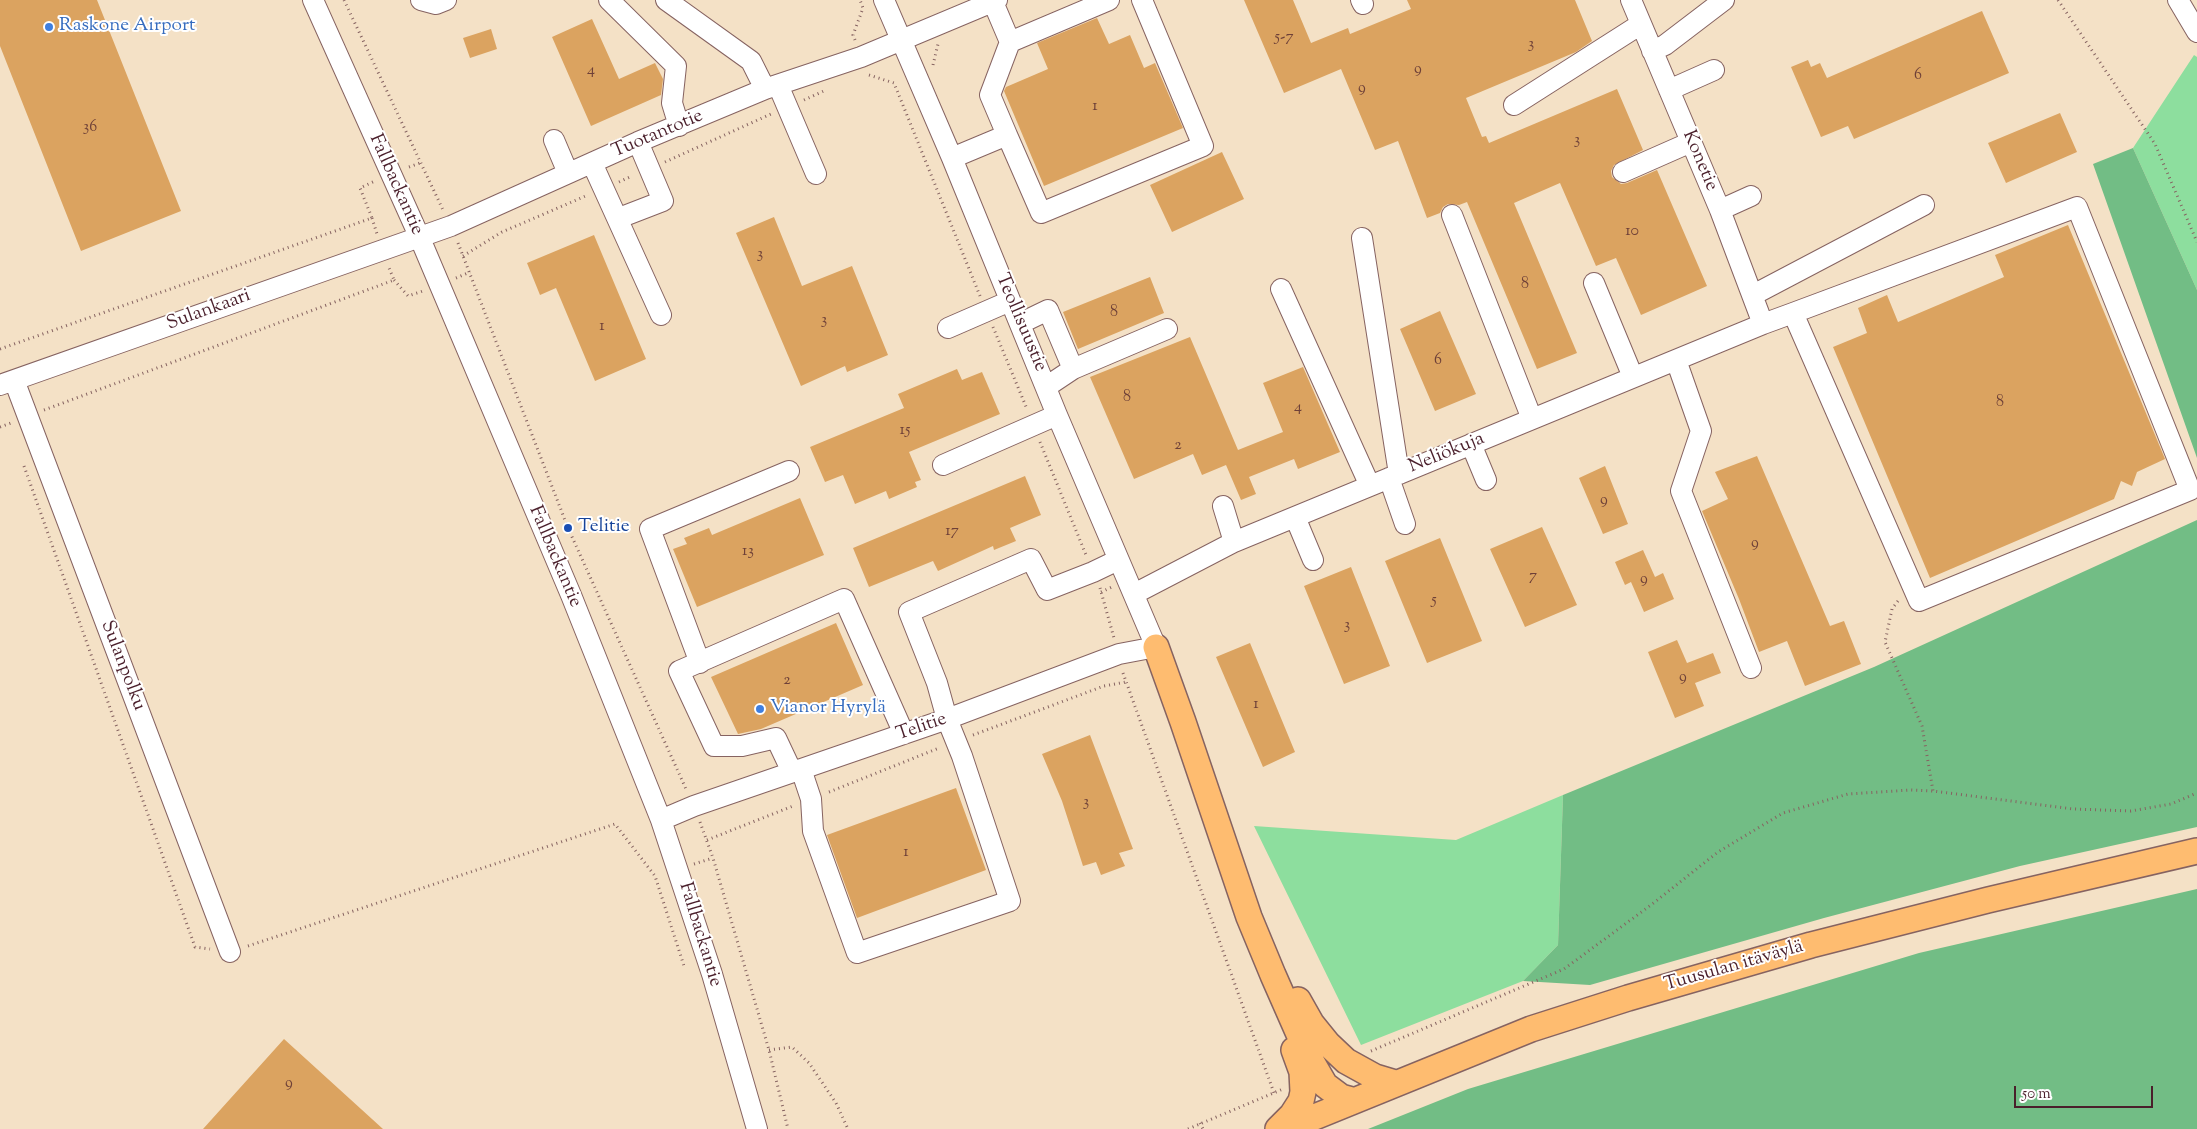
<!DOCTYPE html>
<html>
<head>
<meta charset="utf-8">
<style>
  body { margin:0 }
  #map { position:relative; width:2197px; height:1129px; overflow:hidden; background:#f4e1c6; font-family:"Sorts Mill Goudy",serif }
  canvas { display:block }
  .scale { position:absolute; left:2014px; top:1086px; width:139px; height:22px; box-sizing:border-box; border:2px solid #4a1f2b; border-top:0; padding-left:6px; font-size:15px; line-height:18px; white-space:nowrap; color:#4a1f2b; -webkit-text-stroke:4px #fff; paint-order:stroke }
</style>
</head>
<body>
<div id="map">
<canvas width="2197" height="1129"></canvas>
<div class="scale">50 m</div>
</div>
<script>
const context = document.querySelector('canvas').getContext('2d');
context.lineJoin = 'round';
function fill(path, color) { context.fillStyle = color; context.fill(path, 'evenodd'); }
const shape = rows => new Path2D(rows.map(r => 'M' + r).join(''));
function trace(path, color, width, dash) { context.strokeStyle = color; context.lineWidth = width; context.lineCap = dash ? 'butt' : 'round'; context.setLineDash(dash || []); context.stroke(path); }
function write(font, color, halo, rows, align = 'center') {
  context.font = font + ' "Sorts Mill Goudy",serif'; context.lineWidth = 4; context.setLineDash([]); context.textBaseline = 'middle'; context.strokeStyle = halo; context.fillStyle = color; for (const [text, x, y, turn = 0] of rows) {
    context.save(); context.translate(x, y); context.rotate((+turn || 0) * Math.PI / 180); context.textAlign = isNaN(turn) ? turn : align; if (halo) context.strokeText(text, 0, 0); context.fillText(text, 0, 0); context.restore();
  }
}
fill(shape([
  [2194,55,2197,57,2197,290,2133,148],
  [1563,795,1558,945,1523,981,1361,1045,1254,826,1456,840]
]), '#8dde9e');
fill(shape([
  [2133,148,2197,290,2197,458,2093,164],
  [2197,520,2197,827,2020,866,1824,918,1590,985,1523,981,1558,945,1563,795,1874,667],
  [2197,889,2197,1129,1368,1129,1468,1089,1919,953]
]), '#72bd85');
fill(shape([
  [0,0,97,0,181,211,81,251,0,46],
  [1244,0,1293,0,1311,43,1348,28,1350,34,1411,9,1407,0,1575,0,1592,41,1576,52,1466,98,1482,137,1486,136,1489,143,1617,89,1643,150,1614,165,1611,171,1612,177,1621,184,1627,183,1657,170,1707,286,1641,315,1616,258,1596,266,1560,183,1514,203,1577,353,1537,369,1467,202,1459,205,1448,204,1443,207,1440,213,1427,218,1398,141,1375,150,1341,69,1284,93],
  [1982,11,2009,73,1854,139,1848,126,1821,137,1791,67,1808,60,1811,67,1820,63,1827,78],
  [1097,18,1109,44,1130,35,1144,68,1155,63,1183,128,1044,186,1004,91,1006,87,1048,69,1037,43],
  [592,19,619,79,655,63,663,79,661,95,591,126,552,37],
  [491,29,497,49,470,58,463,38],
  [2060,113,2077,152,2006,183,1988,143],
  [1222,152,1244,199,1172,232,1150,185],
  [774,217,802,286,852,266,888,355,847,372,845,366,801,386,736,233],
  [2068,225,2165,459,2137,472,2132,486,2121,481,2114,499,1930,578,1833,347,1867,333,1858,308,1887,295,1898,322,2004,277,1995,255],
  [594,235,646,359,595,381,556,288,540,295,527,263],
  [1150,277,1164,313,1078,349,1063,312],
  [1440,311,1476,394,1435,411,1400,329],
  [1190,337,1238,450,1283,432,1263,383,1303,367,1340,452,1298,469,1294,459,1249,477,1256,494,1241,500,1226,465,1202,475,1193,454,1134,479,1090,377],
  [957,369,962,380,982,372,1000,414,909,452,921,480,915,482,917,487,889,499,886,491,855,504,843,475,825,482,810,447,904,408,898,394],
  [1757,456,1830,626,1844,621,1861,664,1805,686,1787,641,1759,652,1739,599,1702,511,1728,499,1715,472],
  [1605,466,1628,524,1603,534,1579,478],
  [1025,476,1041,515,1010,528,1016,541,994,550,993,546,938,571,933,561,869,587,853,548],
  [800,498,824,555,697,607,673,549,687,544,684,538,709,528,712,535],
  [1542,527,1577,605,1525,627,1490,549],
  [1440,538,1482,641,1427,663,1385,561],
  [1643,550,1655,577,1663,573,1674,599,1644,612,1631,582,1625,585,1615,562],
  [1351,567,1390,666,1344,684,1304,586],
  [836,623,863,685,761,729,738,734,711,677],
  [1677,640,1687,663,1713,653,1721,673,1695,683,1704,706,1675,718,1648,652],
  [1250,643,1295,752,1263,767,1216,657],
  [1090,735,1133,849,1119,853,1125,866,1101,875,1096,862,1083,866,1062,801,1042,754],
  [956,788,986,870,857,918,827,835],
  [284,1039,383,1129,203,1129]
]), '#dba360');
const minor = shape([
  [313,0,419,236,571,595,661,820,712,974,757,1129],
  [421,0,436,4,446,0],
  [609,0,676,66,672,103,679,126],
  [666,0,751,61,765,89],
  [1361,0,1363,4],
  [1631,0,1720,210,1763,324],
  [2178,0,2197,32],
  [993,2,1010,42,1109,0],
  [1652,51,1665,45,1724,0],
  [778,85,816,174],
  [1669,90,1714,70],
  [1514,105,1641,24],
  [1007,135,1041,213,1203,146,1142,0],
  [554,140,568,173],
  [952,158,1007,135,990,95,1010,42],
  [592,163,661,315],
  [1623,172,1691,142],
  [1720,210,1751,196],
  [1452,215,1532,419],
  [619,218,663,201,638,142],
  [1362,238,1399,474],
  [1594,283,1633,377],
  [1281,289,1370,486],
  [1753,295,1924,205],
  [1021,323,1048,310,1073,369],
  [948,328,1010,301],
  [1676,360,1701,431,1681,491,1751,668],
  [14,380,230,952],
  [0,385,451,226,638,142,765,89,861,57,997,0],
  [1046,387,1073,369,1167,329],
  [1471,444,1486,480],
  [943,465,1057,415],
  [1389,478,1405,524],
  [1223,506,1234,542],
  [1295,517,1313,560],
  [1134,594,1234,542,1763,324,1793,313,2077,207,2190,490,1919,601,1793,313],
  [700,663,650,529,789,471],
  [801,769,811,799,813,831,857,953,1010,901,962,756,947,719,937,683,909,612,1031,559,1047,590,1093,572,1118,560],
  [792,772,776,738,742,746,714,746,679,671,844,599,904,734],
  [661,820,694,806,947,719,1119,654,1156,647,1057,415,952,158,884,0]
]);
const major = shape([
  [1156,647,1183,722,1249,917,1273,975,1310,1059,1325,1085,1341,1097,1352,1100],
  [1298,1000,1311,1023,1328,1044,1346,1061,1375,1077,1395,1083],
  [1278,1129,1292,1115,1301,1101,1303,1092,1302,1072,1294,1050],
  [1285,1129,1531,1029,1628,998,1811,945,1988,900,2197,851]
]);
trace(minor, '#866361', 22);
trace(major, '#866361', 28);
trace(shape([
  [344,0,443,210],
  [2058,0,2155,144,2197,242],
  [855,40,853,35,863,8,860,0],
  [933,65,938,44],
  [869,75,894,83,980,296],
  [804,100,826,90],
  [665,162,771,114],
  [409,167,420,163],
  [619,182,632,176],
  [372,218,377,234],
  [458,243,568,528,686,789],
  [463,256,502,232,588,195],
  [456,278,470,272],
  [394,280,408,296,423,291],
  [993,327,1027,409],
  [0,349,372,218,360,188,375,181],
  [44,410,394,280,389,268],
  [0,427,11,423],
  [1040,442,1086,555],
  [24,466,195,947,210,949],
  [1100,588,1114,638],
  [1101,592,1112,587],
  [1898,601,1892,609,1885,642,1922,726,1933,791],
  [1123,673,1274,1093],
  [973,735,1104,686,1126,682],
  [829,792,939,748],
  [700,822,713,858,769,1050,788,1129],
  [707,840,793,806],
  [694,864,713,858],
  [248,946,615,824,655,876,684,966],
  [769,1050,792,1047,809,1063,836,1103,848,1129],
  [1371,1051,1564,969,1651,905,1718,852,1783,813,1848,794,1911,790,1933,791,2073,809,2131,811,2171,804,2197,793],
  [1200,1123,1203,1129],
  [1188,1129,1283,1089]
]), '#866361', 3, [1, 4]);
trace(minor, '#fff', 20);
trace(major, '#febc70', 25);
for (const [x, y, r, color] of [
  [49,27,5,"#3f7fe0"],
  [568,528,5,"#1a4fb4"],
  [760,709,5,"#3f7fe0"]
]) { const dot = new Path2D(); dot.arc(x, y, r, 0, 2 * Math.PI); context.fillStyle = color; context.fill(dot); trace(dot, '#fff', 2); }
write('16px', '#6e4038', null, [
  ["5-7",1284,38],
  ["3",1531,45],
  ["9",1418,70],
  ["4",591,71],
  ["6",1918,76],
  ["9",1362,89],
  ["1",1095,107],
  ["36",90,128],
  ["3",1577,141],
  ["10",1632,232],
  ["3",760,255],
  ["8",1525,285],
  ["8",1114,313],
  ["3",824,321],
  ["1",602,327],
  ["6",1438,361],
  ["8",1127,398],
  ["8",2000,403],
  ["4",1298,408],
  ["15",905,431],
  ["2",1178,446],
  ["9",1604,501],
  ["17",952,532],
  ["9",1755,544],
  ["13",748,552],
  ["7",1533,577],
  ["9",1644,580],
  ["5",1434,601],
  ["3",1347,626],
  ["9",1683,678],
  ["2",787,681],
  ["1",1256,705],
  ["3",1086,803],
  ["1",906,853],
  ["9",289,1084]
]);
write('19px', '#366cbe', '#fff', [
  ["Raskone Airport",59,27],
  ["Vianor Hyrylä",770,709]
], 'left');
write('19px', '#4a1f2b', '#fff', [
  ["Tuotantotie",658,135,-23],
  ["Konetie",1699,161,67],
  ["Fallbackantie",395,185,66],
  ["Sulankaari",209,311,-20],
  ["Teollisuustie",1020,323,67],
  ["Neliökuja",1447,454,-22],
  ["Fallbackantie",554,557,67],
  ["Sulanpolku",122,666,69],
  ["Telitie",922,728,-19],
  ["Fallbackantie",699,935,73],
  ["Tuusulan itäväylä",1734,967,-16]
]);
write('19px', '#164399', '#fff', [
  ["Telitie",578,528]
], 'left');
</script>
</body>
</html>
